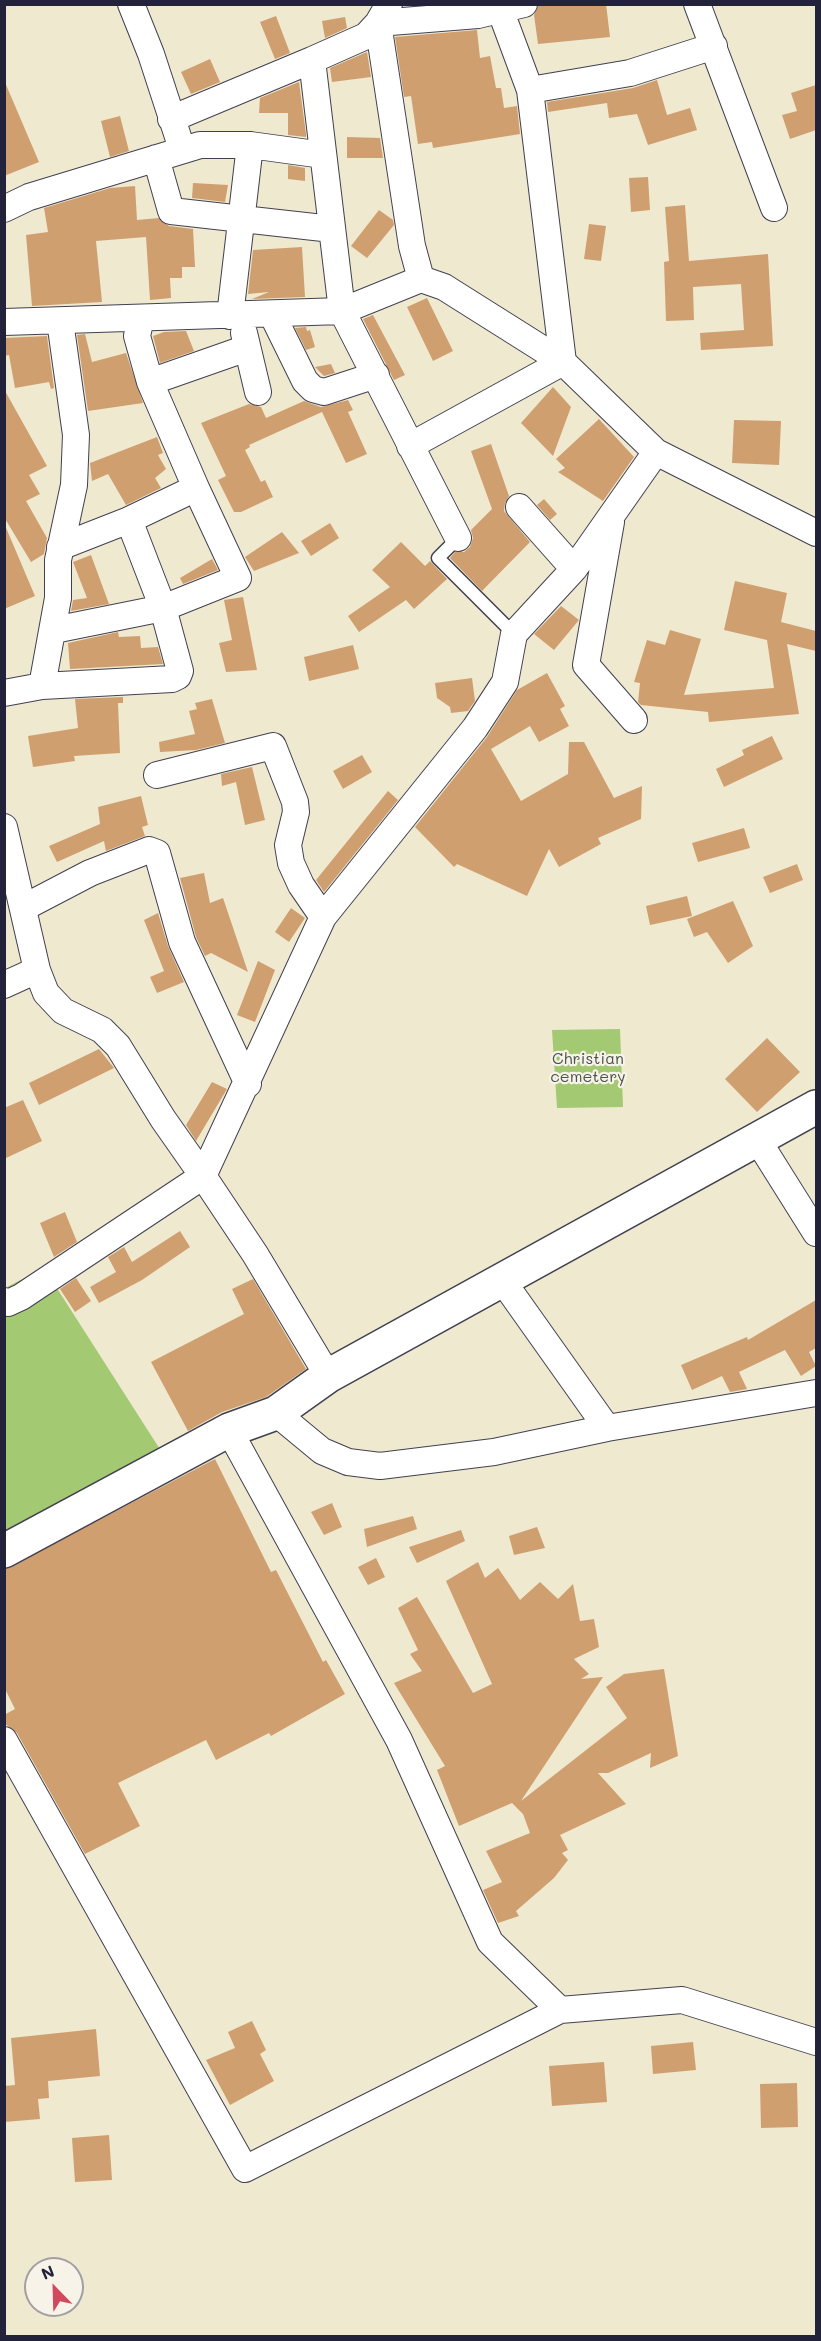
<!DOCTYPE html>
<html>
<head>
<meta charset="utf-8">
<style>
  body { margin:0 }
  #map { position:relative; width:821px; height:2341px; overflow:hidden; background:#efe9d0; font-family:Mali,sans-serif }
  canvas { display:block }
  .frame { position:absolute; inset:0; border:6px solid #22223b; pointer-events:none }
  .north { position:absolute; left:24px; top:2257px; width:60px; height:60px; box-sizing:border-box; background:#f7f3e8; border:2px solid #a29fa3; border-radius:50%; rotate:337deg; font-size:16px; font-weight:700; line-height:24px; text-align:center; color:#22223b }
  .north::after { content:''; display:block; margin:auto; width:21px; height:27px; background:#d1495b; clip-path:polygon(50% 0,100% 100%,50% 72%,0 100%) }
</style>
</head>
<body>
<div id="map">
<canvas width="821" height="2341"></canvas>
<div class="frame"></div>
<div class="north">N</div>
</div>
<script>
const context = document.querySelector('canvas').getContext('2d');
context.lineJoin = 'round';
function fill(path, color) { context.fillStyle = color; context.fill(path, 'evenodd'); }
const shape = rows => new Path2D(rows.map(r => 'M' + r).join(''));
function trace(path, color, width, dash) { context.strokeStyle = color; context.lineWidth = width; context.lineCap = dash ? 'butt' : 'round'; context.setLineDash(dash || []); context.stroke(path); }
function write(font, color, halo, rows, align = 'center') {
  context.font = font + ' Mali,sans-serif'; context.lineWidth = 4.5; context.setLineDash([]); context.textBaseline = 'middle'; context.strokeStyle = halo; context.fillStyle = color; for (const [text, x, y, turn = 0] of rows) {
    context.save(); context.translate(x, y); context.rotate((+turn || 0) * Math.PI / 180); context.textAlign = isNaN(turn) ? turn : align; if (halo) context.strokeText(text, 0, 0); context.fillText(text, 0, 0); context.restore();
  }
}
fill(shape([
  [620,1029,623,1107,557,1108,552,1030],
  [44,1268,163,1454,5,1537,5,1288]
]), '#a4c973');
fill(shape([
  [539,4,606,4,610,37,538,44,534,15],
  [276,16,290,53,275,59,260,22],
  [345,17,347,28,325,38,322,21],
  [477,30,480,58,490,56,496,88,501,88,504,108,517,106,520,134,433,148,432,142,418,144,411,96,404,97,395,37],
  [367,52,371,77,332,82,330,68],
  [210,59,220,82,191,94,181,72],
  [4,80,39,162,4,176],
  [657,80,667,115,690,108,697,130,648,145,637,114,609,118,607,103,548,112,547,102,633,88],
  [299,82,306,134,306,137,288,135,288,113,259,113,260,98],
  [816,85,816,130,790,139,782,115,797,111,791,93],
  [120,116,129,151,110,157,101,121],
  [347,137,380,138,383,158,347,158],
  [288,165,305,168,305,181,288,179],
  [648,177,650,210,631,212,629,178],
  [193,183,228,185,225,202,192,198],
  [135,186,137,220,159,218,169,226,193,229,195,267,182,267,182,278,170,278,171,298,150,300,146,237,96,241,102,302,32,306,26,235,48,232,44,208,110,188],
  [685,205,689,261,768,254,773,346,701,350,700,333,744,330,741,284,693,287,694,320,666,321,664,262,669,261,665,207],
  [379,210,393,220,394,225,367,258,351,246],
  [589,224,606,226,601,261,584,259],
  [302,247,305,297,252,299,269,292,248,294,253,250],
  [427,298,453,351,433,361,407,307],
  [373,315,405,375,394,380,363,319],
  [306,327,307,331,310,330,315,347,306,350,295,328],
  [186,331,194,351,160,363,153,336,164,332],
  [85,334,92,362,126,353,143,403,88,411,77,335],
  [47,336,54,388,51,389,49,382,15,388,9,355,4,356,4,338],
  [331,364,335,373,324,376,315,367],
  [553,387,571,407,553,456,521,423],
  [4,389,47,466,29,475,40,494,26,501,47,538,44,554,31,562,4,517],
  [348,400,353,410,348,412,367,454,346,463,322,412,249,445,250,447,245,450,261,482,265,480,273,497,241,512,234,512,218,480,226,476,201,423,249,404,261,407,266,418,304,401,321,407],
  [599,419,634,457,603,501,558,472,565,468,556,459],
  [734,420,781,421,779,465,732,463],
  [157,437,163,453,158,455,166,469,155,478,161,488,126,505,108,474,92,481,90,463],
  [491,444,509,496,505,503,504,511,530,542,482,591,450,558,455,552,464,552,470,547,473,538,471,530,492,509,471,451],
  [544,499,557,514,550,520,537,505],
  [4,523,35,596,4,609],
  [330,523,339,538,311,556,301,541],
  [282,532,299,553,254,571,245,557],
  [401,542,425,566,430,561,447,579,414,609,406,600,359,632,348,616,390,587,372,570],
  [91,555,109,604,71,611,73,600,87,598,73,562],
  [212,559,218,570,183,584,180,578],
  [735,581,787,593,781,622,816,631,816,651,787,644,799,714,709,722,708,712,641,705,638,702,640,683,634,682,647,640,665,645,670,630,701,639,684,695,774,688,767,640,724,630],
  [243,597,257,670,226,672,219,643,232,640,224,600],
  [561,606,579,620,554,650,534,634],
  [118,632,119,637,140,636,141,648,158,647,163,664,70,669,68,643],
  [353,645,359,669,309,681,304,657],
  [547,673,565,706,560,709,569,726,539,742,530,726,491,749,521,801,568,774,569,742,584,742,614,798,642,786,641,819,598,838,601,844,559,867,549,849,527,896,457,864,454,867,415,827,487,737,517,690],
  [472,678,475,701,468,711,451,713,450,707,437,698,435,683],
  [123,697,123,703,118,703,120,753,74,756,75,761,33,767,28,736,78,728,75,699],
  [212,699,225,743,196,750,160,752,159,742,195,734,189,711,197,709,195,703],
  [772,736,783,759,724,787,716,769,744,755,742,750],
  [362,755,372,772,343,789,333,771],
  [252,767,265,820,245,825,236,782,222,786,221,774],
  [388,791,398,800,324,892,316,880],
  [141,796,148,825,142,827,145,836,106,851,104,841,57,862,49,846,100,824,98,807],
  [744,828,750,848,698,862,692,843],
  [797,864,803,880,770,893,763,877],
  [204,873,210,903,223,898,248,972,211,953,205,956,196,937,180,878],
  [687,896,692,916,650,925,646,906],
  [733,901,753,946,728,963,707,932,694,937,687,919],
  [291,908,305,918,289,942,275,932],
  [158,913,168,946,184,982,157,993,150,977,164,971,144,920],
  [258,961,275,970,255,1022,237,1015],
  [767,1038,800,1072,757,1112,725,1079],
  [99,1049,114,1068,39,1105,29,1083],
  [212,1082,227,1089,196,1141,186,1125],
  [23,1100,42,1141,4,1159,4,1108],
  [65,1212,77,1242,54,1257,40,1223],
  [180,1231,190,1247,142,1280,99,1303,90,1287,116,1272,108,1257,124,1247,132,1262],
  [76,1278,91,1301,75,1312,60,1289],
  [253,1279,306,1369,266,1397,222,1412,188,1431,151,1362,244,1314,232,1289],
  [816,1300,816,1348,809,1352,816,1366,801,1376,785,1350,739,1372,747,1389,730,1392,722,1376,692,1390,681,1365,747,1337,748,1340],
  [215,1459,271,1572,276,1570,323,1662,326,1660,345,1694,271,1736,269,1733,216,1760,206,1740,118,1783,140,1826,85,1854,17,1733,4,1723,4,1715,15,1709,4,1687,4,1570],
  [332,1503,342,1527,324,1535,311,1512],
  [413,1516,417,1529,367,1547,364,1529],
  [537,1527,545,1548,514,1555,509,1536],
  [461,1530,465,1541,417,1563,409,1547],
  [376,1558,385,1577,368,1585,358,1567],
  [478,1562,485,1578,498,1568,520,1600,540,1582,558,1599,573,1584,580,1621,594,1619,599,1647,574,1659,589,1674,581,1679,603,1677,521,1801,627,1718,606,1687,624,1674,664,1669,678,1756,650,1768,651,1753,608,1773,598,1773,626,1804,560,1835,568,1850,562,1853,568,1860,554,1878,516,1911,519,1916,498,1923,483,1890,502,1882,486,1851,530,1833,523,1814,512,1803,459,1826,437,1770,445,1766,394,1683,422,1671,410,1654,418,1650,398,1608,417,1597,473,1693,492,1684,446,1581],
  [252,2021,266,2050,260,2054,274,2081,230,2105,206,2060,235,2048,228,2032],
  [96,2029,100,2076,48,2081,49,2098,38,2099,40,2119,4,2122,4,2086,15,2085,11,2038],
  [693,2042,696,2070,653,2074,651,2046],
  [604,2062,607,2102,552,2106,549,2066],
  [797,2083,798,2127,761,2128,760,2084],
  [109,2135,112,2180,75,2182,72,2138]
]), '#d09f70');
const lane = shape([
  [458,538,438,558,514,634]
]);
const street = shape([
  [131,4,151,54,182,149],
  [389,4,378,23,366,36,312,60,342,311,458,538],
  [697,4,774,208],
  [378,23,412,246,421,279],
  [378,23,478,15,524,4],
  [530,90,630,73,714,46],
  [171,119,312,60],
  [156,158,171,211,332,229],
  [4,209,29,197,200,145,250,145,323,155],
  [272,314,305,381,313,389,324,392,376,375],
  [230,316,250,145],
  [141,318,137,336,150,382],
  [4,322,342,311,421,279,444,287,563,362,656,452,816,533],
  [244,333,258,392],
  [410,446,563,362,530,90,501,12],
  [519,507,574,569],
  [611,522,586,665,634,720],
  [60,547,129,520,196,488,150,382,247,348],
  [54,630,163,608,238,578,196,488],
  [42,686,58,598,58,560,74,485,76,435,60,321],
  [4,693,42,686,172,679,178,676,180,671,163,608,129,520],
  [157,775,273,746,295,802,296,812,288,845,291,863,301,885,323,917],
  [4,827,37,970,46,993,63,1011,102,1030,118,1046,163,1119,203,1176,21,1297,8,1303,4,1301],
  [23,908,90,873,149,850,157,853,182,942,248,1084],
  [4,985,37,970],
  [757,1139,816,1233],
  [502,1280,607,1428],
  [328,1376,255,1254,203,1176,323,917,475,728,505,682,514,634,574,569,656,452],
  [276,1413,322,1451,348,1462,380,1466,494,1452,607,1428,816,1393],
  [229,1430,399,1740,490,1942,560,2010],
  [4,1740,245,2169,560,2010,682,2000,816,2042]
]);
const secondary = shape([
  [4,1551,229,1430,276,1413,328,1376,816,1107]
]);
trace(lane, '#414051', 15);
trace(street, '#414051', 28);
trace(secondary, '#414051', 36);
trace(lane, '#fff', 12);
trace(street, '#fff', 26);
trace(secondary, '#fff', 33);
write('16px', '#49544c', '#f7f3e8', [
  ["Christian",588,1059],
  ["cemetery",588,1077]
]);
</script>
</body>
</html>
